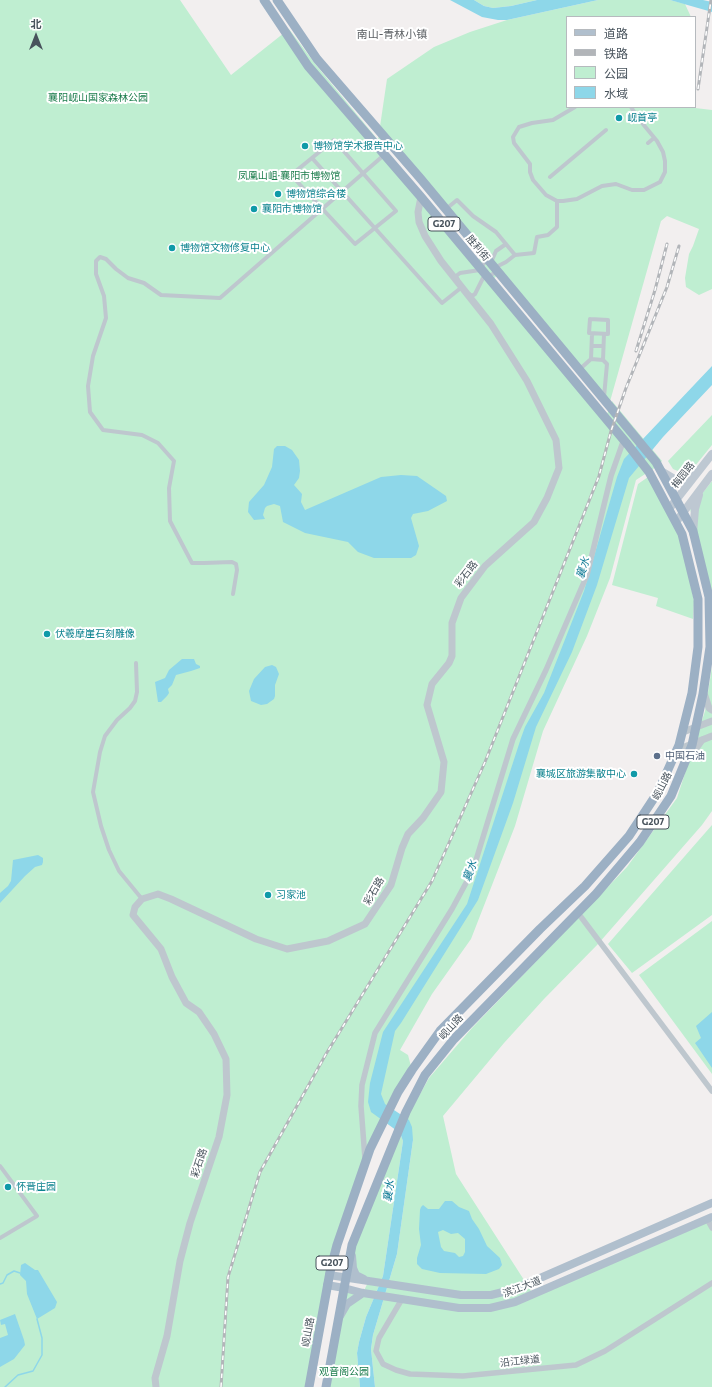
<!DOCTYPE html>
<html>
<head>
<meta charset="utf-8">
<style>
  body { margin:0 }
  #map { position:relative; width:712px; height:1387px; overflow:hidden; background:#f2efef; font-family:Commissioner,"Noto Sans SC",sans-serif }
  canvas { display:block }
  .legend { position:absolute; left:566px; top:16px; width:130px; height:92px; box-sizing:border-box; background:#fff; border:1px solid #b6babe; margin:0; padding:5px 7px; list-style:none; font-size:12px; color:#48535c }
  .legend li { display:flex; align-items:center; gap:8px; height:20px }
  .legend b { width:20px; border:1px solid #b6babe }
  .north { position:absolute; left:16px; top:16px; width:40px; height:40px; -webkit-text-stroke:3px #fff; paint-order:stroke; rotate:0deg; font-size:11px; font-weight:700; line-height:16px; text-align:center; color:#48535c }
  .north::after { content:''; display:block; margin:auto; width:14px; height:18px; background:#48535c; clip-path:polygon(50% 0,100% 100%,50% 72%,0 100%) }
</style>
</head>
<body>
<div id="map">
<canvas width="712" height="1387"></canvas>
<ul class="legend">
<li><b style="height:5px;background:#b0bfcd"></b>道路</li>
<li><b style="height:5px;background:#b2b5b9"></b>铁路</li>
<li><b style="height:11px;background:#bfeed1"></b>公园</li>
<li><b style="height:11px;background:#8ed7e9"></b>水域</li>
</ul>
<div class="north">北</div>
</div>
<script>
const context = document.querySelector('canvas').getContext('2d');
context.lineJoin = 'round';
function fill(path, color) { context.fillStyle = color; context.fill(path, 'evenodd'); }
const shape = rows => new Path2D(rows.map(r => 'M' + r).join(''));
function trace(path, color, width, dash) { context.strokeStyle = color; context.lineWidth = width; context.lineCap = dash ? 'butt' : 'round'; context.setLineDash(dash || []); context.stroke(path); }
function write(font, color, halo, rows, align = 'center') {
  context.font = font + ' Commissioner,"Noto Sans SC",sans-serif'; context.lineWidth = 4; context.setLineDash([]); context.textBaseline = 'middle'; context.strokeStyle = halo; context.fillStyle = color; for (const [text, x, y, turn = 0] of rows) {
    context.save(); context.translate(x, y); context.rotate((+turn || 0) * Math.PI / 180); context.textAlign = isNaN(turn) ? turn : align; if (halo) context.strokeText(text, 0, 0); context.fillText(text, 0, 0); context.restore();
  }
}
fill(shape([
  [0,0,180,0,231,75,289,29,316,65,378,140,387,79,434,47,470,32,507,20,598,0,670,0,685,4,691,17,567,17,567,107,687,107,712,110,712,289,699,295,686,287,685,278,689,254,693,246,699,229,667,216,661,221,609,405,500,273,491,281,604,422,612,401,662,461,656,467,636,480,610,578,587,636,543,731,515,826,471,939,432,994,400,1050,408,1055,412,1070,390,1107,337,1245,309,1387,0,1387],
  [379,141,395,149,484,255,476,262,384,155],
  [474,0,537,0,511,6,493,8,484,6],
  [712,415,712,445,690,472,680,472,673,469,668,461],
  [648,477,680,536,694,601,693,619,656,606,658,598,612,585,638,484],
  [712,481,712,593,690,509],
  [712,667,712,811,702,825,598,944,544,999,504,1043,443,1116,456,1174,533,1294,712,1217,712,1387,375,1387,371,1349,373,1335,397,1254,413,1140,406,1119,429,1078,472,1028,627,867,677,798,705,711],
  [712,825,712,915,632,973,608,944],
  [712,921,712,1074,639,975],
  [400,1133,403,1141,383,1276,366,1317,359,1342,357,1353,360,1387,326,1387,344,1288,363,1293,368,1282,346,1278,352,1245]
]), '#bfeed1');
fill(shape([
  [450,0,474,0,484,6,493,8,511,6,537,0,598,0,507,20,498,20,482,17],
  [670,0,703,0,712,2,712,12],
  [712,366,712,385,663,437,629,478,597,585,572,652,536,727,513,803,478,900,401,1023,395,1031,381,1094,385,1104,409,1120,412,1127,413,1140,397,1254,373,1335,371,1349,375,1387,360,1387,357,1353,359,1342,366,1317,383,1276,403,1141,400,1133,371,1112,368,1102,370,1083,383,1032,467,904,521,738,525,727,544,693,584,591,617,477,624,459],
  [277,446,285,446,292,450,299,460,300,471,299,478,294,485,302,494,301,502,305,510,381,477,401,475,417,476,446,496,447,501,428,511,413,514,411,518,419,546,416,555,411,558,374,558,358,552,348,542,305,533,283,522,280,506,274,504,267,506,265,508,263,515,265,519,254,520,248,512,249,502,264,485,272,467,274,449],
  [182,659,194,659,196,664,200,666,200,668,191,671,176,675,172,685,168,689,169,693,167,696,161,702,158,702,155,682,165,678,169,670],
  [272,665,276,667,279,674,275,685,275,696,274,699,267,704,261,705,251,701,249,691,254,679,265,667],
  [38,855,43,858,43,862,42,865,35,867,25,876,0,903,0,893,8,886,11,881,13,860],
  [712,1012,712,1068,695,1043,701,1038,696,1026],
  [445,1201,452,1201,459,1207,469,1211,472,1219,479,1229,487,1246,500,1258,502,1265,499,1269,486,1274,440,1273,422,1269,417,1264,417,1258,421,1245,419,1229,420,1210,421,1207,423,1205,428,1209,439,1209],
  [443,1230,451,1234,458,1233,465,1239,465,1252,463,1256,459,1257,455,1253,444,1251,441,1247,438,1232],
  [25,1263,35,1270,38,1270,57,1302,55,1308,37,1319,27,1294,26,1281,20,1275,21,1265],
  [15,1314,24,1340,25,1345,14,1359,0,1367,0,1338,8,1335,5,1324,1,1325,0,1320]
]), '#8ed7e9');
trace(shape([
  [0,1284,3,1283,7,1275,14,1271,20,1273],
  [5,1387,18,1375,33,1371,42,1355,42,1338,37,1319]
]), '#8ed7e9', 1.5);
trace(shape([
  [575,107,553,120,532,123,519,127,513,137,514,143,530,164,530,172,533,180,546,195,557,201,563,201,577,199,602,186,616,184,632,190,644,190,660,182,665,172,665,161,663,152,657,141,638,118,631,107],
  [334,140,396,211,355,244,291,175,334,140],
  [648,143,654,138],
  [312,158,442,303,462,287,461,286],
  [550,177,606,130],
  [446,209,457,200,473,216,496,232,515,255],
  [515,255,534,253,537,237,548,235,557,227,557,201],
  [458,280,456,276,460,273,480,270,484,263,492,260,496,251,506,244],
  [469,294,472,296,475,294,483,278,495,273,498,266,506,262,515,255],
  [590,319,608,320,608,334,589,333,590,319],
  [592,346,603,346],
  [591,359,592,334],
  [603,360,604,334],
  [580,369,591,359,603,360,607,364,604,397],
  [233,594,237,570,236,564,232,562,204,563,192,563,170,521,169,488,174,461,158,443,142,435,103,430,90,412,88,386,93,356,106,318,104,296,96,274,96,261,100,257,106,259,116,269,128,278,144,283,161,295,220,298,384,155],
  [136,663,137,692,135,701,130,708,117,720,105,736,100,752,93,792,101,826,109,850,119,871,142,899],
  [0,1166,37,1216,0,1238]
]), '#bec7ce', 4);
trace(shape([
  [578,913,712,1091],
  [365,1159,361,1106,362,1085,375,1033,452,909,473,870,513,739,546,670,587,575,611,476,624,439],
  [707,1219,712,1228],
  [402,1299,379,1338,376,1351,383,1364,396,1370,410,1374,463,1376,576,1365,605,1351,712,1283]
]), '#bec7ce', 5.5);
trace(shape([
  [704,693,709,708,712,710],
  [683,732,712,721],
  [677,750,712,736],
  [692,754,702,740],
  [156,1387,155,1378,167,1336,180,1261,190,1223,219,1137,227,1095,226,1059,214,1034,199,1012,186,1003,172,977,161,949,133,915,135,907,142,899,158,894,171,899,256,939,287,949,328,941,365,924,391,885,402,848,408,834,423,818,441,792,444,762,427,705,432,684,449,663,452,656,452,623,461,598,485,566,534,522,547,498,559,468,556,440,527,381,491,324,441,261,425,236,419,222,418,212,421,197]
]), '#bec7ce', 7);
trace(shape([
  [661,471,676,480,686,480,693,475],
  [669,509,712,454],
  [676,522,712,474],
  [693,533,695,509,699,495]
]), '#bec8d2', 8);
trace(shape([
  [352,1256,353,1268,356,1275,364,1279],
  [329,1275,461,1295,491,1295,515,1289,712,1203],
  [327,1285,344,1288,363,1293,459,1308,490,1308,515,1302,712,1217],
  [340,1316,347,1304,363,1293]
]), '#b0bfcd', 8);
trace(shape([
  [264,0,308,66,421,197,628,445,649,472,682,534,698,599,698,647,692,693,679,745,658,792,629,836,585,886,540,929,440,1031,412,1070,398,1092,370,1149,337,1245,330,1272,309,1387],
  [277,0,317,59,420,178,656,462,693,531,709,597,710,647,703,694,692,745,671,796,640,842,596,894,454,1039,425,1075,406,1112,352,1245,326,1387]
]), '#9cb0c4', 9);
const rail = shape([
  [698,89,711,0],
  [636,351,655,290,667,244],
  [221,1387,228,1277,260,1172,326,1054,432,881,485,762,599,476,611,431,626,388,667,287,679,246]
]);
trace(rail, '#b2b5b9', 3);
trace(rail, '#fff', 1.5, [4.5]);
for (const [x, y, r, color] of [
  [619,118,4,"#0f9aa8"],
  [305,146,4,"#0f9aa8"],
  [278,194,4,"#0f9aa8"],
  [254,209,4,"#0f9aa8"],
  [172,248,4,"#0f9aa8"],
  [47,634,4,"#0f9aa8"],
  [657,756,4,"#5c6f8a"],
  [634,774,4,"#0f9aa8"],
  [268,895,4,"#0f9aa8"],
  [8,1187,4,"#0f9aa8"]
]) { const dot = new Path2D(); dot.arc(x, y, r, 0, 2 * Math.PI); context.fillStyle = color; context.fill(dot); trace(dot, '#fff', 1.5); }
for (const [x, y, w] of [
  [444,224,32],
  [653,822,32],
  [332,1263,32]
]) { const box = new Path2D(); box.roundRect(x - w / 2, y - 7, w, 14, 3); context.fillStyle = '#fff'; context.fill(box); trace(box, '#48535c', 1); }
write('bold 9px', '#48535c', null, [
  ["G207",444,224],
  ["G207",653,822],
  ["G207",332,1263]
]);
write('10px', '#1a7c4b', '#fff', [
  ["襄阳岘山国家森林公园",98,98],
  ["凤凰山岨·襄阳市博物馆",289,176],
  ["观音阁公园",344,1372]
]);
write('10px', '#0d838f', '#fff', [
  ["岘首亭",627,118],
  ["博物馆学术报告中心",313,146],
  ["博物馆综合楼",286,194],
  ["襄阳市博物馆",262,209],
  ["博物馆文物修复中心",180,248],
  ["伏羲摩崖石刻雕像",55,634],
  ["襄城区旅游集散中心",626,774,"right"],
  ["习家池",276,895],
  ["怀晋庄园",16,1187]
], 'left');
write('10px', '#48535c', '#fff', [
  ["胜利街",478,248,50],
  ["梅园路",683,475,-52],
  ["彩石路",466,574,-52],
  ["岘山路",662,786,-63],
  ["彩石路",374,891,-60],
  ["岘山路",451,1027,-47],
  ["彩石路",199,1163,-72],
  ["滨江大道",522,1287,-21],
  ["岘山路",308,1332,-80],
  ["沿江绿道",520,1361,-6]
]);
write('10px', '#4e5e75', '#fff', [
  ["中国石油",665,756]
], 'left');
write('11px', '#5c6064', '#fff', [
  ["南山-青林小镇",392,34]
]);
write('italic 11px', '#117c97', '#fff', [
  ["襄水",583,568,-73],
  ["襄水",470,871,-71],
  ["襄水",389,1191,-82]
]);
</script>
</body>
</html>
